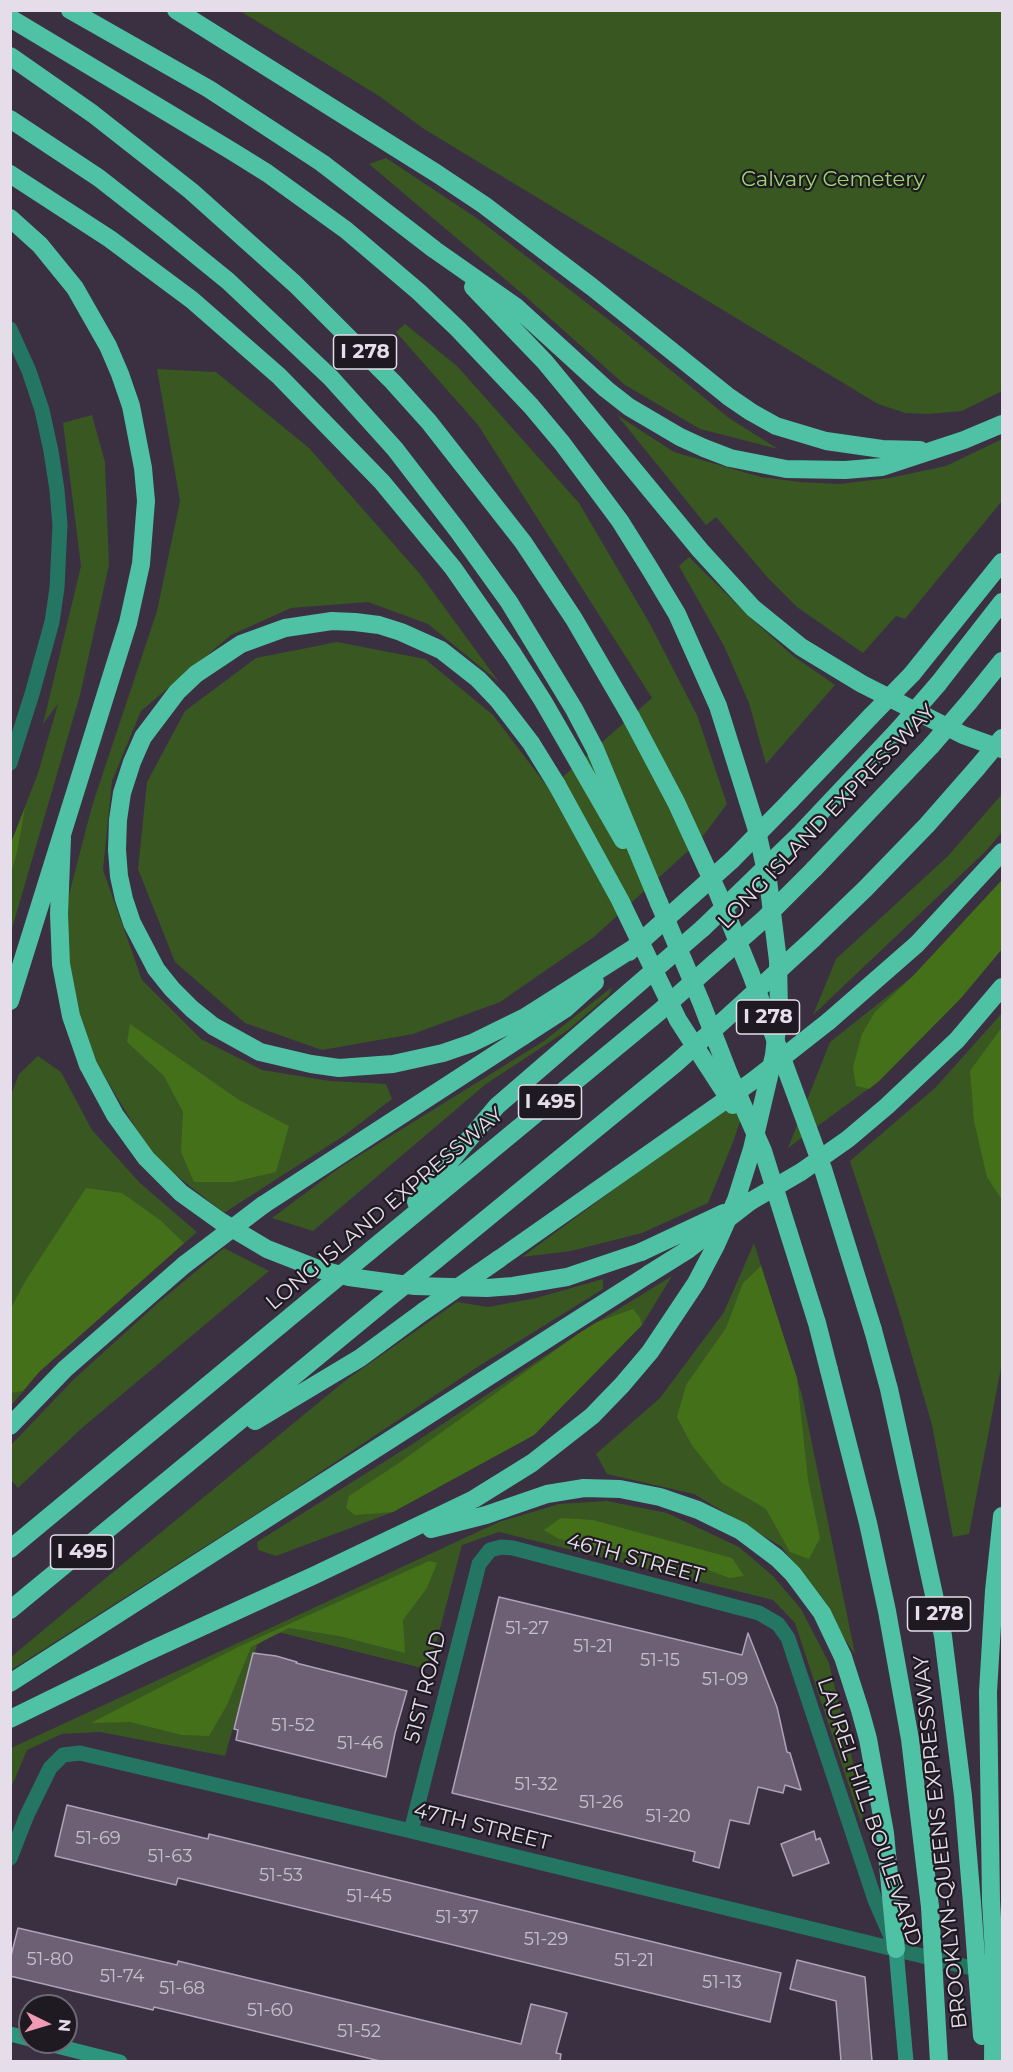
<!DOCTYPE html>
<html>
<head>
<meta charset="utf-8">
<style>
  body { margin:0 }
  #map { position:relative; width:1013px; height:2072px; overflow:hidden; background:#3b2f42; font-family:Montserrat,sans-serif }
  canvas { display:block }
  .frame { position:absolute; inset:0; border:12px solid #e5deea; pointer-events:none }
  .north { position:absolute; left:18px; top:1994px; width:60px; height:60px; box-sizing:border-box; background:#1f1a22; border:2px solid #6e6872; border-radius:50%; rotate:95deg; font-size:16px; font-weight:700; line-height:24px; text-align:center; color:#e5deea }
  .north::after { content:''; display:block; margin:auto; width:21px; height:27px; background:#f09ab5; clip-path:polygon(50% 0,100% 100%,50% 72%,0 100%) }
</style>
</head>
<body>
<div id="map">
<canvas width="1013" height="2072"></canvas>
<div class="frame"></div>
<div class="north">N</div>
</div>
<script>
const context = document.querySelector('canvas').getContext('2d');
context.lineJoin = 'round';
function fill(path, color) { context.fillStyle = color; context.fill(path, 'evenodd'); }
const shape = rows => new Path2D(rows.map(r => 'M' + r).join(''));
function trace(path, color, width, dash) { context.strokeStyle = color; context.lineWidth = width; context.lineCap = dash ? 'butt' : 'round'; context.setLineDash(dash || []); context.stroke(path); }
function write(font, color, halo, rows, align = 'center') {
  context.font = font + ' Montserrat,sans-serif'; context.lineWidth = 4.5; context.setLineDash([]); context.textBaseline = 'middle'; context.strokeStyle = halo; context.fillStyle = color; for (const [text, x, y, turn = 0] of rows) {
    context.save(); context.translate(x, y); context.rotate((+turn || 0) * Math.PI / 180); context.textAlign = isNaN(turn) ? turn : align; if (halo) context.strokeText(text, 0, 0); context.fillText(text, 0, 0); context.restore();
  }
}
fill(shape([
  [240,11,1002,11,1002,391,962,411,928,414,905,413,878,404,424,129,379,96],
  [386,158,478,219,618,327,729,418,778,449,700,429,625,385,526,297,369,164],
  [405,324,457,366,579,503,650,624,697,715,727,804,700,840,594,937,500,1002,413,1034,322,1050,245,1023,175,962,138,869,147,782,185,711,256,658,337,642,425,659,493,715,549,789,652,698,478,425,396,332],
  [157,369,216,372,309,448,420,574,499,682,428,624,368,602,291,608,231,635,141,711,112,781,103,870,142,980,201,1039,262,1070,330,1081,386,1084,392,1099,345,1135,224,1213,153,1157,96,1062,70,990,66,906,92,806,157,611,180,501],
  [92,415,105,462,109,565,80,695,11,932,11,843,38,773,58,704,43,724,81,566,63,423],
  [617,415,674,452,761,477,800,482,839,484,889,478,946,466,1002,439,1002,501,905,619,896,616,863,653,797,607,768,578,716,517,706,525],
  [689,557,754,621,792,655,835,685,766,764,749,703,724,646,679,566],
  [1002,794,1002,832,986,851,813,1015,836,959,948,856],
  [1002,880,1002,949,961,998,879,1081,788,1148,830,1042,913,976],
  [612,987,609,995,568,1030,486,1084,313,1231,272,1218,339,1168,544,1041],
  [1002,1013,1002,1363,969,1534,953,1537,932,1425,898,1308,850,1161,936,1087],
  [38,1056,61,1072,92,1130,140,1183,197,1232,39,1372,11,1406,11,1095,19,1074],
  [751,1089,733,1142,708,1203,642,1233,571,1251,522,1257],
  [754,1243,802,1395,855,1654,782,1547,694,1494,607,1474,596,1454,660,1398,724,1312],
  [224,1248,269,1271,82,1428,18,1488,11,1480,11,1445,74,1379,159,1302],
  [672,1276,642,1325,534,1435,393,1512,276,1556,258,1550,257,1542,414,1443,578,1334],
  [603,1279,603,1289,479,1366,289,1493,11,1670,11,1657,125,1562,346,1380,457,1302,488,1307,536,1298],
  [607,1501,667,1513,739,1547,773,1576,801,1609,829,1663,864,1808,861,1823,795,1623,773,1600,499,1532,462,1545,433,1655,422,1668,278,1632,257,1645,225,1756,100,1732,62,1734,27,1750,11,1788,11,1748,499,1522,559,1504]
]), '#395721');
fill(shape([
  [25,807,17,852,11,873,11,843],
  [1002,880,1002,949,961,998,879,1081,869,1089,856,1086,853,1067,862,1034,875,1012,913,976],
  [130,1024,239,1100,289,1126,276,1172,233,1182,194,1182,181,1152,183,1112,164,1076,127,1042],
  [1002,1027,1002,1200,987,1177,974,1121,970,1071],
  [86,1188,122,1193,160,1220,184,1243,39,1372,23,1391,11,1393,11,1308,26,1280],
  [761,1266,797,1378,808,1480,820,1538,809,1559,790,1552,766,1509,722,1483,691,1444,677,1417,686,1385,726,1328,743,1283],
  [633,1309,640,1318,642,1325,534,1435,393,1512,355,1515,346,1508,349,1496,399,1463,578,1334,597,1322],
  [561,1518,593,1520,732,1558,744,1576,729,1578,701,1567,559,1539,544,1530],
  [429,1561,437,1563,427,1588,403,1620,405,1653,339,1636,289,1628,251,1647,227,1705,209,1736,182,1735,130,1722,91,1723,238,1647]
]), '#44701a');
const building = shape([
  [499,1597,742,1655,748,1633,777,1707,787,1752,790,1753,801,1790,785,1785,783,1793,758,1787,749,1824,730,1820,719,1868,693,1861,695,1852,452,1793,499,1597],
  [253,1653,276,1656,297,1662,296,1663,407,1691,395,1733,386,1777,236,1740,238,1730,234,1729,253,1653],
  [67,1805,208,1839,209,1834,781,1973,770,2022,178,1878,176,1885,55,1856,67,1805],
  [814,1831,816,1840,820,1838,829,1863,793,1876,781,1844,814,1831],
  [18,1928,177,1965,178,1961,521,2044,531,2004,552,2009,567,2013,556,2053,561,2054,560,2061,380,2061,154,2007,153,2010,10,1976,10,1960,18,1928],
  [797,1960,865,1977,872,2061,841,2061,836,2001,790,1989,797,1960]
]);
fill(building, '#6d6074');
trace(building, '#afa1b7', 1.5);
trace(shape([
  [10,329,29,371,42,410,51,451,57,490,60,525,57,588,52,622,32,694,10,763],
  [411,1831,479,1564,490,1550,501,1547,513,1548,759,1613,778,1624,788,1638,875,1900,892,1939],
  [10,1858,27,1815,50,1768,63,1755,80,1753,411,1831,988,1972]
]), '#247663', 15);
trace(shape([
  [896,1949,906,2062],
  [10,2034,30,2039],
  [41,2042,120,2062]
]), '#2d957e', 15);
trace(shape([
  [70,10,209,89,322,163,435,250,515,306,606,389,629,407,680,437,704,448,730,458,786,469,845,470,882,467,964,440,1002,424],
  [176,10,436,173,484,205,592,287,729,397,751,412,776,426,826,441,882,449,920,450],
  [10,18,230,150,267,173,346,230,419,292,458,329,531,406,562,443,620,521,650,569,677,614,718,706,756,827,768,880,778,961,779,1010,774,1055,752,1149,736,1200,716,1245,696,1283,650,1352,622,1385,592,1416,532,1463,474,1499,315,1575,147,1652,10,1719],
  [10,56,93,114,191,191,295,284,393,382,429,422,523,542,574,619,631,717],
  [10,119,99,178,164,229,228,281,331,378,395,449,458,531,509,602,574,709,595,749,659,903],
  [10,174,110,239,192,300,279,376,382,482,453,568,513,654,543,701,623,840],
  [10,218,40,245,75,288,108,346,120,374,131,406,143,468,146,501,141,564,128,623,10,1001],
  [473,287,545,362,700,550,753,608,801,647,862,684,963,735,1002,749],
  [912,674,1002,562],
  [938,684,1002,602],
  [969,702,1002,661],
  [557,785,531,743,498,700,478,679,441,650,401,632,379,625,355,622,332,621,285,628,241,644,196,674,177,692,143,737,132,762,122,793,118,820,117,850,119,876,124,899,132,923,156,969,172,989,192,1009,213,1026,260,1052,311,1064,339,1068,393,1064,443,1053,472,1043,525,1017,632,949],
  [790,801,871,716],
  [799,835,899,729],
  [62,838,59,914,61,964,71,1016,88,1065,115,1115,146,1158,181,1193,220,1221,267,1249,318,1269,349,1277,415,1286,487,1288,513,1286,567,1277,641,1252],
  [814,869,931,746],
  [813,939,865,889,927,825,977,768],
  [629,952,732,860],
  [829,1021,917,944,1002,852],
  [751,1201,801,1172,848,1139,887,1106,957,1040,1002,987],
  [416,1202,497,1106,703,928],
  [263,1205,565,1009,595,982],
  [371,1250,659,1012,713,964],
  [499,1259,754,1080],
  [436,1260,675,1064,732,1013],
  [873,1330,889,1389,943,1636,963,1796,972,1903],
  [829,1370,868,1523,887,1611,910,1739,930,1907],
  [255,1421,360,1358,424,1311],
  [10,1426,65,1369,184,1265],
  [431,1529,486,1515,547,1494,584,1488,620,1489,660,1497,698,1510,741,1531,777,1558,793,1574,822,1613,843,1657,860,1710,868,1739,885,1833,896,1949],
  [10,1549,319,1293],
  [10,1610,379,1306],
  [10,1683,649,1274],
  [991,1901,988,1692,994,1591,1002,1516]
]), '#4fc1a5', 18);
trace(shape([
  [871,716,912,674],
  [631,717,676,802,718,893,751,974,823,1169,873,1330],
  [899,729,938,684],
  [931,746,969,702],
  [977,768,1002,738],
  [557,785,620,900,678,1020,733,1105],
  [732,860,790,801],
  [659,903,701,1002,729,1074,763,1151,817,1323,829,1370],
  [703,928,799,835],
  [713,964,763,920,814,869],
  [732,1013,813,939],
  [754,1080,829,1021],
  [641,1252,724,1213],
  [184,1265,263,1205],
  [649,1274,689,1249,751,1201],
  [319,1293,371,1250],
  [379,1306,436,1260],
  [424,1311,499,1259],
  [991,1901,994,1954,993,2062],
  [972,1903,982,2036],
  [930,1907,939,2062]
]), '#4fc1a5', 18);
write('18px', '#c7becc', null, [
  ["51-27",527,1629],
  ["51-21",593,1647],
  ["51-15",660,1661],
  ["51-09",725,1680],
  ["51-52",293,1726],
  ["51-46",360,1744],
  ["51-32",536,1785],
  ["51-26",601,1803],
  ["51-20",668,1817],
  ["51-69",98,1839],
  ["51-63",170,1857],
  ["51-53",281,1876],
  ["51-45",369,1897],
  ["51-37",457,1918],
  ["51-29",546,1940],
  ["51-80",50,1960],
  ["51-21",634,1961],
  ["51-74",122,1977],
  ["51-13",722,1983],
  ["51-68",182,1989],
  ["51-60",270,2011],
  ["51-52",359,2032]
]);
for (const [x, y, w] of [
  [365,352,63],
  [768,1017,63],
  [550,1102,63],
  [82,1552,63],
  [939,1614,63]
]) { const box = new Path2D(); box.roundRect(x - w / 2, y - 17, w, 34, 4.5); context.fillStyle = '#1f1a22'; context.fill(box); trace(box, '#e5deea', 1.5); }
write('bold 20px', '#e5deea', null, [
  ["I 278",365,352],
  ["I 278",768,1017],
  ["I 495",550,1102],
  ["I 495",82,1552],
  ["I 278",939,1614]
]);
write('21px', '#9bd86b', '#1f1a22', [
  ["Calvary Cemetery",833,180]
]);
write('21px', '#e5deea', '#1f1a22', [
  ["LONG ISLAND EXPRESSWAY",827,817,-46],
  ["LONG ISLAND EXPRESSWAY",385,1209,-40],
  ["46TH STREET",635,1559,15],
  ["51ST ROAD",426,1687,-76],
  ["LAUREL HILL BOULEVARD",869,1812,71],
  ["47TH STREET",482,1827,14],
  ["BROOKLYN-QUEENS EXPRESSWAY",941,1842,-96]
]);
</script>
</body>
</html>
